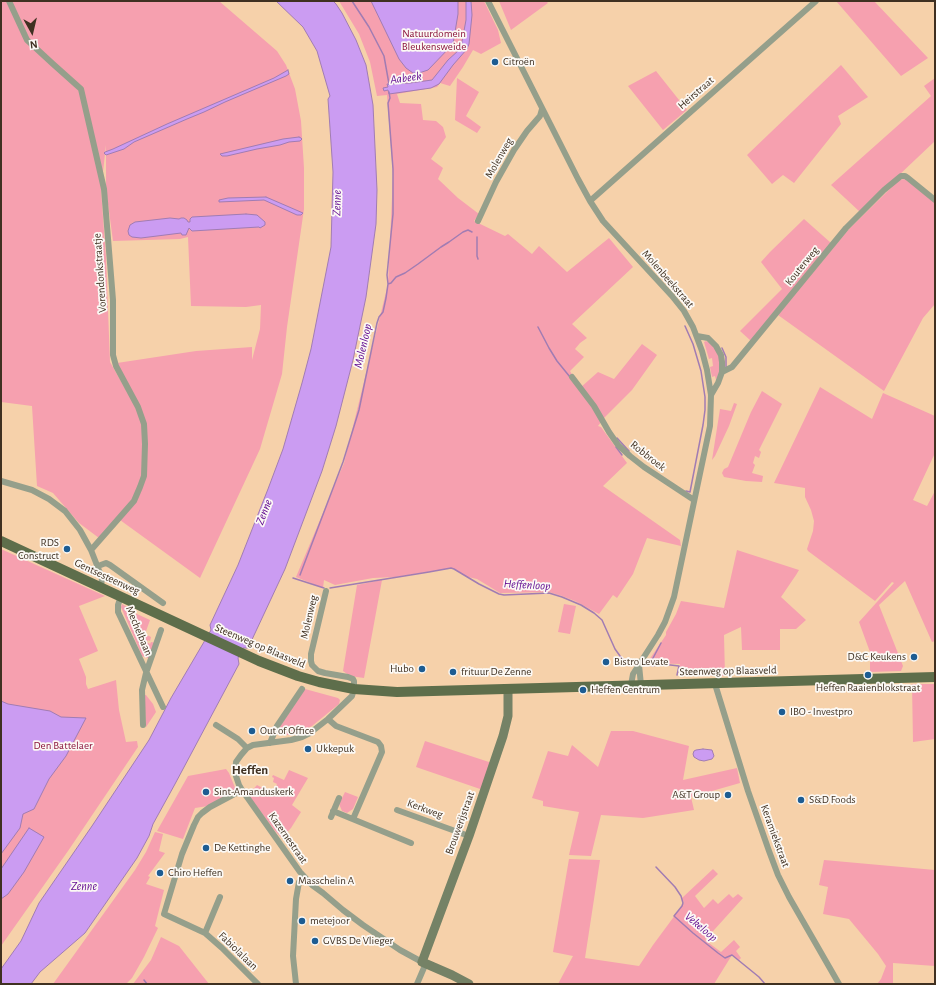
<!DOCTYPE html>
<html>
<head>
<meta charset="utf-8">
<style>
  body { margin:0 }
  #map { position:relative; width:936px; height:985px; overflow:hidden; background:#f6d1aa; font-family:"Alegreya Sans",sans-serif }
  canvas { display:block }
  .frame { position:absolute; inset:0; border:2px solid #3f3021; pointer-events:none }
  .north { position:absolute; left:12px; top:12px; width:40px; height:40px; -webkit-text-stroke:3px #fcf9f5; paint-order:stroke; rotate:172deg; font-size:11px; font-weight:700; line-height:16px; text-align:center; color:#3f3021 }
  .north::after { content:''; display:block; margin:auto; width:14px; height:18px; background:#3f3021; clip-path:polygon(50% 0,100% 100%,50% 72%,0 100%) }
</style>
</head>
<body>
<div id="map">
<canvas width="936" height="985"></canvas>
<div class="frame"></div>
<div class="north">N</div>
</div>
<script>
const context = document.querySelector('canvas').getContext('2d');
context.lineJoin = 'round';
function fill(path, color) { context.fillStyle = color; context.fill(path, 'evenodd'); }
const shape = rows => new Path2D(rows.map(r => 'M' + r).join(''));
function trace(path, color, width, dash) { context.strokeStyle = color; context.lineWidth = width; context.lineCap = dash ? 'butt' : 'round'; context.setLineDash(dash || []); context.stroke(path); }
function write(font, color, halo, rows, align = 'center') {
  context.font = font + ' "Alegreya Sans",sans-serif'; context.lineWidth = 3.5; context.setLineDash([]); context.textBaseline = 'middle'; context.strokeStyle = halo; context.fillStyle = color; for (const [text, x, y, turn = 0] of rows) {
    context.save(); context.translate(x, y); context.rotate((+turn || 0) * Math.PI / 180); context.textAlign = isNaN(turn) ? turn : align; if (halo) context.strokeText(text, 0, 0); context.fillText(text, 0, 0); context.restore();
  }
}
fill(shape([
  [1,1,219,1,277,51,286,65,295,89,301,121,304,168,304,209,287,327,282,374,260,449,200,578,120,520,99,538,79,523,53,493,37,486,32,406,1,402],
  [106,145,106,189,113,241,180,239,188,237,191,306,246,307,261,305,260,329,252,360,252,347,196,351,117,363,135,406,110,362,106,258,101,190],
  [339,1,484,1,498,30,501,43,481,54,473,50,463,67,450,86,440,83,437,87,397,94,400,103,421,104,423,120,436,121,443,127,446,137,431,159,443,168,438,179,458,198,479,214,474,221,505,236,508,234,532,254,539,246,567,272,609,238,633,267,572,324,587,338,580,343,575,349,584,357,570,371,580,388,598,372,614,379,642,344,657,355,632,390,604,418,598,426,601,427,627,463,603,486,680,540,681,546,647,538,633,574,617,598,613,595,599,614,575,601,562,596,549,592,500,593,477,579,468,577,453,568,395,577,373,578,335,585,324,580,323,588,296,577,344,463,388,284,393,176,387,95,377,96,370,62,359,34],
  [499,1,546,1,548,3,511,30],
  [836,1,874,1,928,58,901,76],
  [841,65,868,97,838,116,841,124,794,183,783,175,772,184,747,155],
  [656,71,687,110,663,130,628,86],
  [457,78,479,92,466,116,481,127,477,133,455,120],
  [935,78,935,141,860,212,831,185,931,96,924,86],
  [903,179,911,181,935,203,935,304,923,318,884,391,778,315,849,229,898,181],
  [804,219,831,243,751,341,740,331,782,289,761,262,770,252],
  [706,341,712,344,720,358,720,370,716,380,715,376,712,377,710,367,713,366,712,358,709,359,704,342],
  [820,387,872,419,883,393,935,416,935,453,913,500,927,506,935,491,935,641,932,642,905,581,879,605,903,666,901,671,870,672,870,652,859,622,894,583,892,582,875,601,808,551,807,549,813,531,814,521,811,510,805,497,805,488,774,483],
  [762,391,782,404,759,450,761,452,759,458,755,456,753,463,755,465,752,473,763,476,762,482,746,481,724,477,722,473,724,469,728,467,751,412],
  [734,403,737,404,729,426,715,456,712,460,720,409,731,411],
  [1,549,105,596,79,606,98,651,79,659,86,677,86,684,88,689,116,680,119,710,126,742,137,741,138,747,68,851,1,946],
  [737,550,799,570,796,575,781,597,806,620,796,629,780,629,780,650,742,650,741,627,724,635,725,676,679,675,680,664,647,663,666,635,666,632,676,614,681,601,724,608],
  [382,580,364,678,350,676,343,671,357,585],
  [122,604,127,607,126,609,150,620,145,634,151,637,150,641,148,640,147,642,150,644,151,642,156,643,150,659,142,656,121,607],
  [564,604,576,606,570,634,558,632],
  [912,684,935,684,935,739,913,742],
  [305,689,338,698,340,700,339,704,312,726,302,731,291,735,284,735,283,734,284,732,282,731,280,733,280,732,279,728],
  [144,695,146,695,153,704,156,712,146,727],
  [611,731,633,731,689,746,683,780,737,768,740,783,691,797,694,810,643,818,601,815,591,856,569,855,579,812,543,806,543,801,532,798,548,751,568,756,572,745,598,767],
  [425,741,492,763,483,790,416,767],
  [226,769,229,773,236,790,208,806,195,808,183,839,157,831,188,776],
  [289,770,308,778,292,805,301,812,291,828,282,838,275,831,248,795,257,785,272,793,277,784,273,782,274,778,272,777,273,775,284,780],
  [345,792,358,797,353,809,347,813,342,811,339,804],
  [155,832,163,834,159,851,165,853,148,876,150,877,146,884,164,890,155,926,158,928,144,957,132,978,126,984,53,984,135,870,146,852],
  [569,859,600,860,585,958,639,966,653,945,684,903,682,898,713,869,718,874,695,896,704,908,713,899,718,904,729,894,733,898,738,894,743,898,705,940,721,952,734,940,740,947,736,951,741,958,739,960,732,955,714,984,558,984,573,956,553,952],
  [824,860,935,870,935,966,893,963,893,984,877,984,881,979,886,966,878,954,849,919,823,914,828,887,819,885],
  [161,937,179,946,209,984,133,984,151,960]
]), '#f6a0af');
const water = shape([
  [276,1,333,1,336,4,342,13,356,40,366,65,373,105,377,190,376,224,366,297,353,360,336,426,322,471,285,569,249,646,248,648,243,648,238,658,239,664,175,784,153,824,149,836,137,858,85,933,40,972,31,984,1,984,1,969,21,941,39,903,92,826,149,740,171,698,211,630,210,625,238,565,268,489,283,449,302,383,311,349,331,247,333,172,328,99,330,96,317,51,303,27,276,1],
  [371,1,458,1,458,14,453,44,428,70,419,73,413,73,406,68,399,59,371,1],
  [466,1,471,1,472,15,469,44,467,49,453,65,439,84,431,88,389,94,388,90,384,91,383,88,388,87,387,84,410,83,432,80,448,60,459,50,461,47,466,20,466,1],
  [288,70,289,74,286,76,225,102,204,112,187,119,134,142,124,149,106,155,104,153,105,152,113,149,167,124,274,78,288,70],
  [299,137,301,138,302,139,300,141,289,142,280,145,257,149,227,156,222,156,220,154,283,139,299,137],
  [266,197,303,213,301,215,297,215,264,200,219,202,219,200,228,198,266,197],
  [246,214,257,215,265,222,265,225,260,228,259,227,192,231,189,228,186,235,182,235,181,233,141,238,132,237,129,235,128,231,130,225,135,222,170,218,179,219,181,218,184,218,187,220,188,222,190,222,190,219,192,217,246,214],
  [1,701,8,704,50,711,61,717,86,718,66,756,49,779,34,809,23,814,20,828,1,854,1,701],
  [703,749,712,750,714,756,712,759,704,761,699,760,694,757,693,754,694,751,696,750,703,749],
  [29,828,44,837,24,872,8,894,1,899,1,869,29,828]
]);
fill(water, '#cb9cf2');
trace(water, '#a17cb3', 1);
trace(shape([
  [352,1,369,27,384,56,389,84],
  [419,73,421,79],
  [477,237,477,256,478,259],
  [388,284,391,283,396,277,405,273,418,264,441,247,449,242,463,232,468,230,472,232],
  [685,326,693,344,701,371,705,397,705,410,703,425,690,492,686,491],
  [538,327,549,348,557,361,570,377],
  [722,348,726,357,726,367],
  [617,438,629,451],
  [616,447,622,455],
  [300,575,343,462,359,410,377,323,379,317,383,312,386,298,388,284,387,275,393,214,393,169,388,103,390,98,389,92],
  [293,578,324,588],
  [330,588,429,572,451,568,454,569,479,584,499,594,504,595,549,593,562,597,581,605,594,613,602,620,615,649,620,656,627,663],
  [661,643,652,660,652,666,662,664,679,666,677,675],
  [656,867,675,887,681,896,683,903,682,906,674,916,693,933,718,953,725,958,732,955,759,977,765,984],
  [144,980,147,984]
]), '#a17cb3', 1.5);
trace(shape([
  [9,1,27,40,53,64,81,89,104,189,113,300,113,355,116,366,138,407,144,424,145,444,144,476,140,487,134,501,91,550],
  [488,1,578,179,590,201,603,221,672,296,684,311,693,327,702,351,707,370,711,395,710,426,674,597,665,622,658,635,633,674,631,685],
  [590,201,816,1],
  [478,221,496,182,514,150,527,131,540,116,542,109],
  [697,336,708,338,716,346,721,355,722,362,722,372,718,383,711,395],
  [722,372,732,367,846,228,884,190,901,176,905,176,908,178,935,200],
  [572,377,594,406,609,432,618,445,630,456,644,467,694,500],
  [1,481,32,490,49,499,65,511,80,530,91,550,102,578,101,587],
  [98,566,106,563,110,565,163,603],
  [326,591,311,654,311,661,312,665,318,671,325,673,348,677,353,679,354,681,354,689,352,696,328,719,310,733,302,737,291,740,253,745,247,748,241,755,236,762,235,773,239,785,242,790,300,872,312,885,323,893,343,910,363,925,400,950,422,962],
  [121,596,118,605,118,612,163,707],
  [639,665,641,685],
  [715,684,748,791,769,851,778,875,789,897,839,984],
  [328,719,336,726,378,742,381,746,382,752,353,819],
  [143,725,142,690,146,673,161,630],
  [216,725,238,739,247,748],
  [270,743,277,726,302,689],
  [242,790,210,807,202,813,198,817,194,825,182,854,164,914,205,933,222,948,258,984],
  [397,810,469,836],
  [333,811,411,843],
  [331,817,339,798],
  [205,933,220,897],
  [296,984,293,956,296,899,299,882,304,878],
  [417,984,426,963]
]), '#959f8b', 6);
trace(shape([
  [469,984,452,975,422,962,469,836,503,736,508,716,508,689]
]), '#758266', 9);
trace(shape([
  [1,541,259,661,298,676,319,682,354,689,397,692,935,677]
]), '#5e6e4b', 10);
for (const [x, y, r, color] of [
  [495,62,4,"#1d5c92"],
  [67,549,4,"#1d5c92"],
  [914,657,4,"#1d5c92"],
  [606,662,4,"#1d5c92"],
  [422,669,4,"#1d5c92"],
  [453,672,4,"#1d5c92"],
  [868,675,4,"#1d5c92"],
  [583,690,4,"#1d5c92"],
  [782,712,4,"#1d5c92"],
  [252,731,4,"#1d5c92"],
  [308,749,4,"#1d5c92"],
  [206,792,4,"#1d5c92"],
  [728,795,4,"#1d5c92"],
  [801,800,4,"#1d5c92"],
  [206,848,4,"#1d5c92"],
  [160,873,4,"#1d5c92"],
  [290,881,4,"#1d5c92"],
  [302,921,4,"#1d5c92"],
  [315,941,4,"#1d5c92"]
]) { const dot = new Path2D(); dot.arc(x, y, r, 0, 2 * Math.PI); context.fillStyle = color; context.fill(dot); trace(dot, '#fcf9f5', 1.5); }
write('11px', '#8a133b', '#fcf9f5', [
  ["Natuurdomein",434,34],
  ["Bleukensweide",434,47],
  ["Den Battelaer",63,746]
]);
write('11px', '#3f3021', '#fcf9f5', [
  ["Citroën",503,62],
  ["RDS",59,543,"right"],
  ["Construct",59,556,"right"],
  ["D&C Keukens",906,657,"right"],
  ["Bistro Levate",614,662],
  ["Hubo",414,669,"right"],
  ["frituur De Zenne",461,672],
  ["Heffen Raaienblokstraat",868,688,"center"],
  ["Heffen Centrum",591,690],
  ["IBO - Investpro",790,712],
  ["Out of Office",260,731],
  ["Ukkepuk",316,749],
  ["Sint-Amanduskerk",214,792],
  ["A&T Group",720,795,"right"],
  ["S&D Foods",809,800],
  ["De Kettinghe",214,848],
  ["Chiro Heffen",168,873],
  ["Masschelin A",298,881],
  ["metejoor",310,921],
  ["GVBS De Vlieger",323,941]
], 'left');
write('11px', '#3f3021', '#fcf9f5', [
  ["Heirstraat",696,93,-41],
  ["Molenweg",499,158,-60],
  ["Kouterweg",802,266,-51],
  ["Vorendonkstraatje",100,273,-94],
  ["Molenbeekstraat",668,279,49],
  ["Robbroek",648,456,38],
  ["Gentsesteenweg",107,577,25],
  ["Molenweg",309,617,-77],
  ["Mechelbaan",139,631,67],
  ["Steenweg op Blaasveld",260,646,23],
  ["Steenweg op Blaasveld",728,671,-1],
  ["Kerkweg",425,809,20],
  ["Brouwerijstraat",460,823,-70],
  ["Keramiekstraat",775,836,70],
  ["Kazernestraat",288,838,55],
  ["Fabiolalaan",238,951,44]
]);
write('italic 12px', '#640f92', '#fcf9f5', [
  ["Aabeek",406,78,-7],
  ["Zenne",337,203,-89],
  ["Molenloop",363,346,-77],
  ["Zenne",264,512,-69],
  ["Heffenloop",527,585,3],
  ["Zenne",84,886],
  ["Vekeloop",701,927,40]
]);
write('bold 13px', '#3f3021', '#fcf9f5', [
  ["Heffen",250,770]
]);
</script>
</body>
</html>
